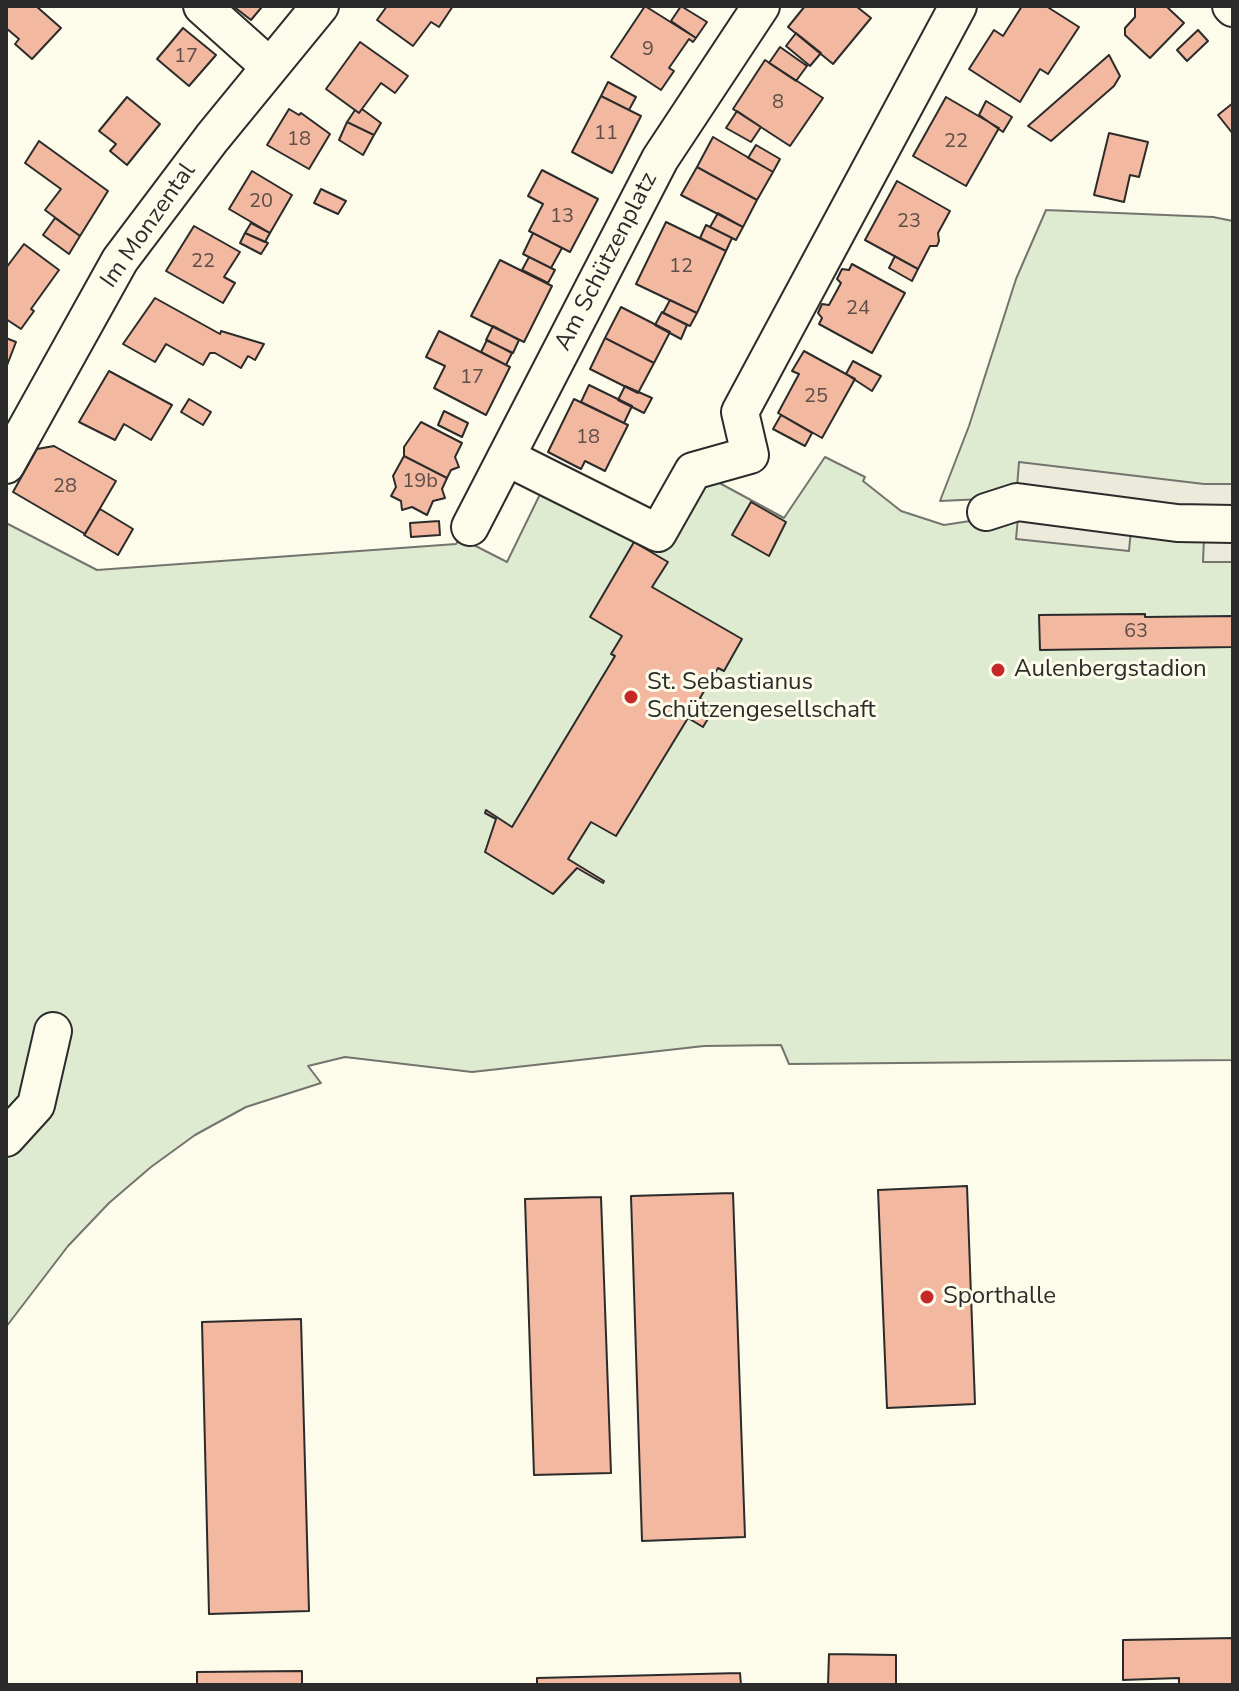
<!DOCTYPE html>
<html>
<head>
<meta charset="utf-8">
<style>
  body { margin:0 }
  #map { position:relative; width:1239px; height:1691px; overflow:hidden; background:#fdfbea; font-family:"Nunito Sans",sans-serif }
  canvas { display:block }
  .frame { position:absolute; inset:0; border:8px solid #2b2b2b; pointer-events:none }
</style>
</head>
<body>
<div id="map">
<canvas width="1239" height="1691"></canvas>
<div class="frame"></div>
</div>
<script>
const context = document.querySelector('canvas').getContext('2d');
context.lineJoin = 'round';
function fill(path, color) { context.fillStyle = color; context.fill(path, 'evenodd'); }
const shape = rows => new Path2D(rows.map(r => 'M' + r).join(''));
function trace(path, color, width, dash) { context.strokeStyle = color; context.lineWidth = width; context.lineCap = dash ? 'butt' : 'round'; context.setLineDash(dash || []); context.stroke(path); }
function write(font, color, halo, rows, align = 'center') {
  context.font = font + ' "Nunito Sans",sans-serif'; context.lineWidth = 6; context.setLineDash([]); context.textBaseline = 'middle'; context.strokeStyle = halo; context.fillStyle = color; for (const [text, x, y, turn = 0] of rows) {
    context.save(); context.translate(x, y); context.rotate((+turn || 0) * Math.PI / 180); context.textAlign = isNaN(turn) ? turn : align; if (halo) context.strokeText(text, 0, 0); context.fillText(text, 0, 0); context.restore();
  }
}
const green = shape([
  [1046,210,1213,217,1233,221,1233,1060,789,1064,781,1045,704,1046,472,1072,345,1057,308,1066,321,1083,246,1107,195,1135,151,1167,109,1203,68,1246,6,1327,6,523,97,570,456,544,460,538,507,562,545,484,662,541,701,473,784,518,825,457,865,477,863,481,901,511,944,525,983,519,983,499,940,501,969,426,1016,279,1046,210]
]);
fill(green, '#deebd1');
trace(green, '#74746e', 2);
const parking = shape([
  [1019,462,1204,484,1233,484,1233,512,1017,487,1019,462],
  [1018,517,1131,529,1129,551,1016,539,1018,517],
  [1204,538,1233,538,1233,562,1203,562,1204,538]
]);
fill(parking, '#eceadb');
trace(parking, '#74746e', 2);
const building = shape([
  [6,6,36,6,61,28,32,59,15,44,19,39,6,28,6,6],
  [233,6,259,6,261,8,251,20,233,6],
  [387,6,453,6,439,27,431,22,413,46,377,20,387,6],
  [645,6,696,38,693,42,689,39,669,68,674,71,661,90,611,57,645,6],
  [681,6,707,22,696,38,671,21,681,6],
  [805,6,856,6,871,18,833,64,788,27,805,6],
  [1022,6,1046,6,1079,27,1048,74,1040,69,1020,102,969,69,994,30,1003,36,1022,6],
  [1135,6,1166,6,1184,23,1150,58,1125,35,1125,28,1135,17,1135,6],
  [183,28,216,55,189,86,157,59,183,28],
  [1198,30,1208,41,1187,61,1177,50,1198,30],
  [796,33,821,53,810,66,786,46,796,33],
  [360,42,408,76,395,93,381,83,359,113,326,89,360,42],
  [780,47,807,66,796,81,769,63,780,47],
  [1109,55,1120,76,1114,86,1051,141,1028,126,1109,55],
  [765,60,823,98,790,146,733,109,765,60],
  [608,82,636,97,629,110,601,96,608,82],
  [601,96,641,116,612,173,572,152,601,96],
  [127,97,160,124,127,165,110,151,116,144,99,131,127,97],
  [946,97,999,128,966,186,913,156,946,97],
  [986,101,1012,117,1003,132,979,115,986,101],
  [1233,103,1233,134,1218,115,1233,103],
  [289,109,299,115,301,113,330,134,309,169,267,145,289,109],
  [362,109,381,123,374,135,347,122,355,110,359,113,362,109],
  [737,111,761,127,751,142,726,128,737,111],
  [347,122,374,135,363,155,339,140,347,122],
  [1109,133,1148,142,1139,177,1130,175,1124,202,1094,195,1109,133],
  [713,137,773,172,757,200,697,167,713,137],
  [39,141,108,191,80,236,45,210,61,189,25,163,39,141],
  [756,145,780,159,773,172,748,158,756,145],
  [697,167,757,200,743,227,681,195,697,167],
  [542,170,598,199,570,252,529,231,543,204,528,196,542,170],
  [252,171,292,195,270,233,229,209,252,171],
  [897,181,950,211,938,233,939,241,937,246,930,246,918,269,865,240,897,181],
  [321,189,346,201,338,214,314,203,321,189],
  [718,213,743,227,736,240,710,227,718,213],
  [55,218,80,236,69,254,43,235,55,218],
  [666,222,726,251,697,313,636,284,666,222],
  [251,223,270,233,265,242,245,233,251,223],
  [706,225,732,238,726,251,700,238,706,225],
  [194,226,240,252,224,277,235,283,223,303,166,271,194,226],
  [245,233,268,243,261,254,240,243,245,233],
  [533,233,562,248,551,268,523,254,533,233],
  [24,244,59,270,31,309,34,311,21,329,6,319,6,268,24,244],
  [895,256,918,269,912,281,889,268,895,256],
  [529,257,555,270,548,283,522,270,529,257],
  [500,260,552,286,524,342,471,316,500,260],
  [852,264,905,293,872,353,819,324,822,318,818,313,822,304,829,305,841,283,837,279,842,269,849,270,852,264],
  [155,298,220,334,221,331,264,344,255,360,248,356,241,368,215,353,210,353,203,365,166,344,155,362,123,344,155,298],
  [670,300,697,313,690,326,663,313,670,300],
  [621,307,670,332,654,363,605,338,621,307],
  [662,312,687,325,681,339,655,325,662,312],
  [493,326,519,340,513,353,486,340,493,326],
  [439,331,510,367,486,415,434,388,445,366,426,357,439,331],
  [6,338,16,342,6,368,6,338],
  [605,338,654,363,638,393,590,369,605,338],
  [487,340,512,353,506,365,481,352,487,340],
  [804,351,855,379,822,438,778,413,799,374,792,371,804,351],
  [853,361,881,376,872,391,846,374,853,361],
  [109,371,172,405,151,440,124,424,115,440,79,422,109,371],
  [589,385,632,406,624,423,581,402,589,385],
  [625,386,652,398,644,413,618,400,625,386],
  [189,399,211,412,203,425,181,412,189,399],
  [574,399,628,425,605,471,585,461,581,469,548,452,574,399],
  [444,411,468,423,462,437,438,425,444,411],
  [781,415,812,433,805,446,773,429,781,415],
  [421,422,462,443,455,457,459,467,451,470,447,478,404,456,404,447,421,422],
  [54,446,116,481,85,534,13,492,37,449,54,446],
  [404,456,447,478,442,489,445,498,433,501,427,515,412,507,402,510,401,501,391,496,396,487,393,476,404,456],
  [751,502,786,522,769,556,732,535,751,502],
  [100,509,133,529,118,555,84,535,100,509],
  [439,521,440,535,411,537,410,523,439,521],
  [634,542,668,562,652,587,742,639,724,671,718,668,700,698,715,707,703,727,688,718,616,836,591,822,568,859,604,881,603,883,577,868,553,894,485,852,496,819,485,813,486,810,512,827,615,656,611,654,622,636,590,617,634,542],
  [1145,614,1145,617,1233,616,1233,647,1040,650,1039,615,1145,614],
  [967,1186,975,1404,887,1408,878,1190,967,1186],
  [733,1193,745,1537,642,1541,631,1196,733,1193],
  [601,1197,611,1473,534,1475,525,1199,601,1197],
  [301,1319,309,1611,209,1614,202,1322,301,1319],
  [1233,1638,1233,1685,1179,1685,1179,1678,1123,1680,1123,1640,1233,1638],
  [829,1654,896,1655,896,1685,828,1685,829,1654],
  [302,1671,302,1685,197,1685,197,1672,302,1671],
  [740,1673,741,1685,537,1685,537,1678,740,1673]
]);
fill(building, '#f2b8a0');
trace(building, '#2b2b2b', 2);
const minor = shape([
  [202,6,270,67],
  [1231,6,1233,8],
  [506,457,658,533,693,471,750,455,740,412,958,6],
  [6,465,120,260,212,138,320,6],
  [986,512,1017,502,1177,523,1233,524],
  [470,527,660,159,761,6],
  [6,1138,36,1105,53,1031]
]);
trace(minor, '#2b2b2b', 40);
trace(minor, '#fdfbea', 36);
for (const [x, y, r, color] of [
  [998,670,8,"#c62828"],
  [631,697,8,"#c62828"],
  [927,1297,8,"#c62828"]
]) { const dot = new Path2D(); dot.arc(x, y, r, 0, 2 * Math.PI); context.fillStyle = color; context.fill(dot); trace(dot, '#fdfbea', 3); }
write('20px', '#5d4e48', null, [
  ["9",648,50],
  ["17",186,57],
  ["8",778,103],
  ["11",606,134],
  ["18",299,140],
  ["22",956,142],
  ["20",261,202],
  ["13",562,217],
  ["23",909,222],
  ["22",203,262],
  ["12",681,267],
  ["24",858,309],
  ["17",472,378],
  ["25",816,397],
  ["18",588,438],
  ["19b",420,482],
  ["28",65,487],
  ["63",1136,632]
]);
write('24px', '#2b2b2b', '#fdfbea', [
  ["Im Monzental",149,226,-55],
  ["Am Schützenplatz",607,262,-63]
]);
write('24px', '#2b2b2b', '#fdfbea', [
  ["Aulenbergstadion",1014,670],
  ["St. Sebastianus",647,683],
  ["Schützengesellschaft",647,711],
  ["Sporthalle",943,1297]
], 'left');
</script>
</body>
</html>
